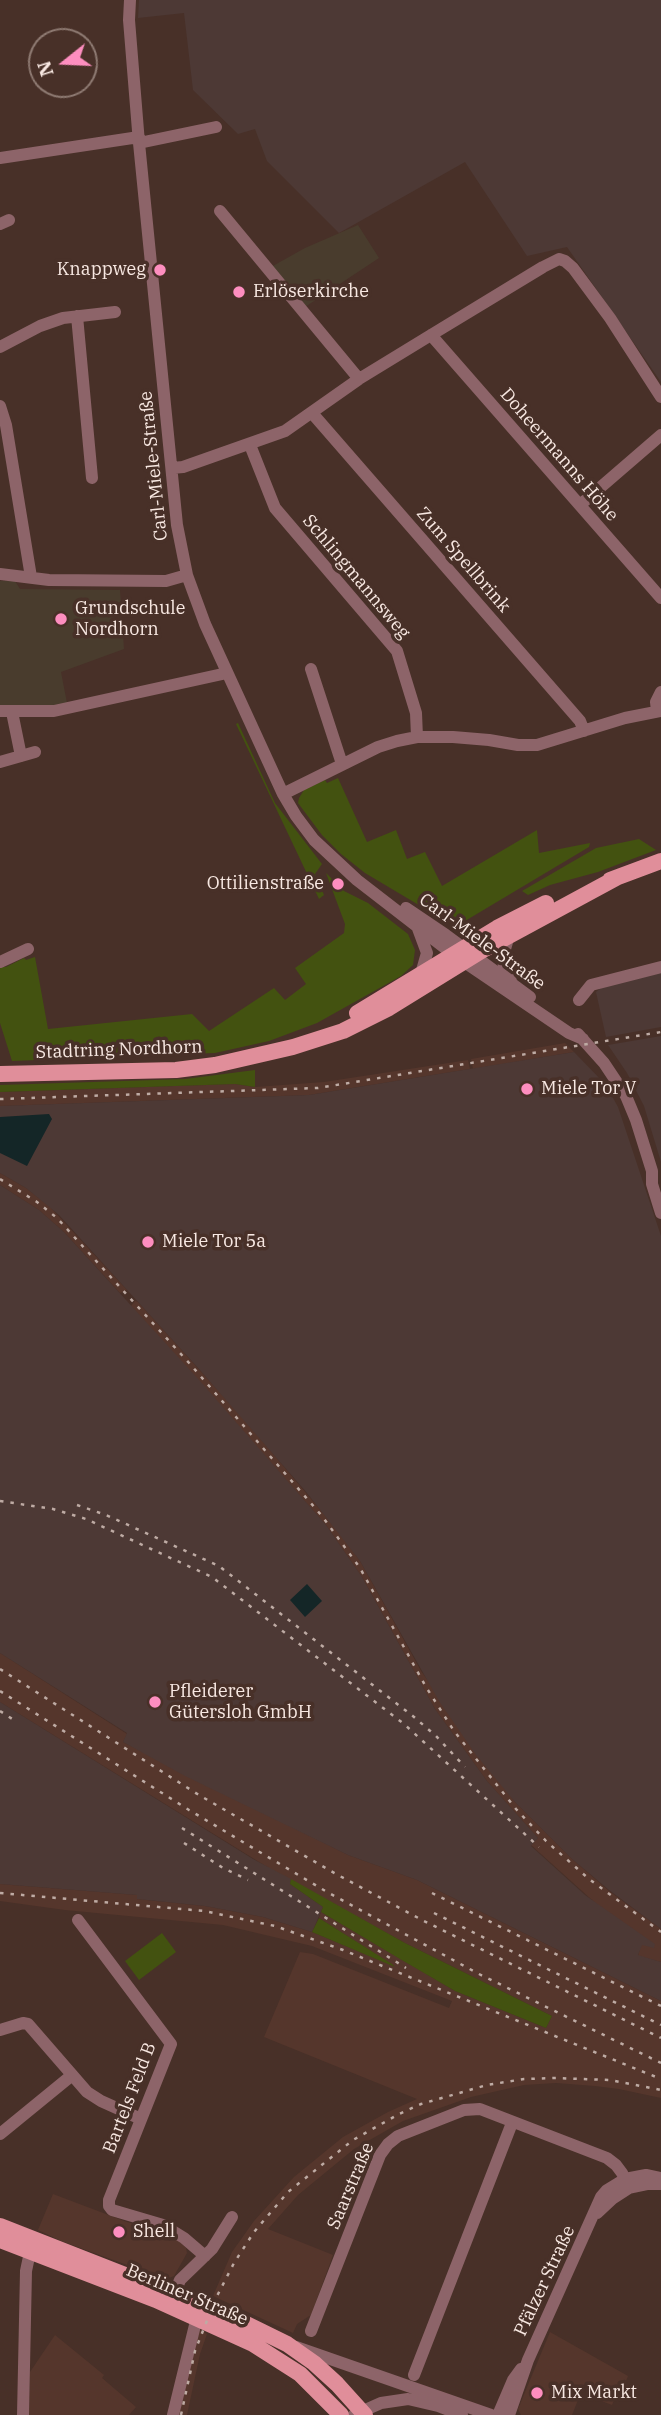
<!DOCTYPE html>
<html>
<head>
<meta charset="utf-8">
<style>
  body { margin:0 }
  #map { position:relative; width:661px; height:2415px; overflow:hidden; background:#483028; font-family:"IBM Plex Serif",serif }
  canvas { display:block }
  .north { position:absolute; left:28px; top:28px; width:70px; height:70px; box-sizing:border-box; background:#483028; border:2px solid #8e7a72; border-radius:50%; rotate:252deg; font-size:19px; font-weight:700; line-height:28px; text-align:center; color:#f8e8e2 }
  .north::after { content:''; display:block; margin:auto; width:24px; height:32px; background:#fd8ebf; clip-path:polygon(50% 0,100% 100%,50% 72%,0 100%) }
</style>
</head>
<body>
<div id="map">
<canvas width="661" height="2415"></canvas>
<div class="north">N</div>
</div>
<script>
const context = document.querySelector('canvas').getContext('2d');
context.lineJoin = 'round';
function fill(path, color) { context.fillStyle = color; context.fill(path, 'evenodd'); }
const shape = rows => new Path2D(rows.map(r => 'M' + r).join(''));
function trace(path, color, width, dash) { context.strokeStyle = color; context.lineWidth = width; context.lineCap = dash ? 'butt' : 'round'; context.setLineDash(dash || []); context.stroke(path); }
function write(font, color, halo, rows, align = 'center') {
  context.font = font + ' "IBM Plex Serif",serif'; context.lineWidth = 7; context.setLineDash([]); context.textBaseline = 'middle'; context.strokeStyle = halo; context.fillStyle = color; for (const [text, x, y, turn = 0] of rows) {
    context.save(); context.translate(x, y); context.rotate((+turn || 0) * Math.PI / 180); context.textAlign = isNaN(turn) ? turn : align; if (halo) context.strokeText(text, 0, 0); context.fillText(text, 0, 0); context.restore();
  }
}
fill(shape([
  [565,1043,574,1052,473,1069,471,1059],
  [468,1060,470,1069,309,1095,0,1106,0,1092,235,1084,255,1087,324,1082],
  [0,1173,26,1188,50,1207,127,1290,120,1293,64,1232,39,1210,0,1185],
  [135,1301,138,1302,242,1417,338,1531,360,1561,421,1671,515,1802,572,1859,609,1891,661,1929,661,1962,638,1956,641,1944,531,1845,538,1838,487,1781,435,1709,362,1577,326,1525,131,1306],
  [0,1653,127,1734,123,1742,348,1855,417,1880,661,2001,661,2098,619,2089,595,2086,556,2083,524,2085,471,2097,403,2121,354,2149,298,2195,268,2229,333,2255,311,2315,297,2324,293,2333,213,2296,232,2252,254,2221,294,2177,343,2137,388,2112,417,2099,264,2037,300,1952,313,1954,449,2008,452,2001,312,1946,223,1925,65,1910,0,1901,0,1884,137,1895,137,1899,205,1906,263,1917,312,1932,394,1966,319,1918,321,1912,455,1991,546,2028,552,2016,405,1943,277,1873,0,1702],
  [53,2194,127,2222,160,2231,177,2239,186,2248,187,2253,174,2276,166,2279,61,2241,38,2230],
  [198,2329,207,2334,200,2354,187,2415,176,2415],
  [550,2332,628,2376,619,2399,615,2398,612,2405,599,2400,601,2392,584,2385,572,2415,521,2415,518,2409],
  [55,2335,104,2375,102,2378,136,2407,129,2415,29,2415,30,2372]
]), '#55362c');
fill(shape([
  [139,0,661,0,661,382,567,247,527,256,465,162,339,233,267,161,255,129,238,134,193,90,184,13,138,18],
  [661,971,661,1027,606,1037,596,992,602,987],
  [661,1036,661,1162,644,1106,627,1073,608,1045],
  [574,1052,606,1085,618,1107,661,1236,661,1929,609,1890,572,1859,515,1802,476,1755,439,1701,360,1561,307,1493,199,1369,59,1215,26,1188,0,1173,0,1106,309,1095],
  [0,1185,39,1210,64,1232,200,1381,326,1525,362,1577,435,1709,487,1781,538,1838,531,1846,585,1895,655,1944,654,1948,642,1945,638,1955,661,1962,661,2001,417,1880,348,1855,185,1776,123,1742,127,1733,0,1653],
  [0,1702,253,1859,291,1879,290,1884,323,1907,312,1932,263,1917,205,1906,137,1899,137,1895,0,1884]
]), '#4d3935');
fill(shape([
  [358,225,379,258,305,307,271,267,305,248],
  [0,581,15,581,20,589,120,590,124,649,61,672,67,703,54,706,0,705]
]), '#493c2d');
fill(shape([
  [238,723,275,803,322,864,315,874,324,895,319,899,236,724],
  [338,778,367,842,396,830,407,859,425,852,442,886,537,830,539,853,590,843,589,847,460,924,449,923,365,873,341,854,322,835,298,803,299,798,304,790,325,780,327,783],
  [639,839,656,850,598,872,550,885,528,895,522,891,596,848],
  [326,873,344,891,368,903,408,934,415,950,413,965,401,976,317,1023,269,1041,215,1053,12,1061,0,1023,0,967,6,967,24,958,26,960,35,957,48,1029,192,1014,209,1031,274,988,285,1000,306,984,295,968,344,933,345,924],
  [255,1070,255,1087,235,1084,0,1092,0,1085,185,1079],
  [291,1879,405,1943,552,2016,546,2028,455,1991,400,1959,321,1912,323,1907,290,1884],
  [319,1918,392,1964,395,1967,312,1932],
  [162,1933,176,1952,139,1980,125,1961]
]), '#435210');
fill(shape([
  [49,1114,52,1119,27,1166,0,1153,0,1117],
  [307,1584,322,1601,305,1617,290,1600]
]), '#142627');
trace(shape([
  [130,0,129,20,139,143,177,525,187,575,205,624,283,794,296,816,314,840,357,880,454,955,569,1033,583,1039],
  [139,143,216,127],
  [0,158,139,137],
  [220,211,359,379],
  [0,224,9,220],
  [77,316,92,478],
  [431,335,661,598],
  [0,347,40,326,63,318,115,312],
  [0,406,6,425,31,577],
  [312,413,580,721,584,731],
  [250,445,275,508,397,651,416,713,417,737],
  [172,468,183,467,285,431,359,379,431,335,543,267,559,259,565,261,573,268,610,318,661,397],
  [580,505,661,435],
  [0,574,49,580,166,581,187,575],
  [311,669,342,764],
  [0,711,54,711,227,673],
  [657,711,656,702,661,692],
  [12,712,21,756],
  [0,762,35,752],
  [283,794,378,747,397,741,417,737,453,737,489,740,518,745,537,745,625,718,661,711],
  [406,908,446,935,530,997],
  [417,926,427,953,421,974],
  [509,935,503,956,504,968,511,981],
  [0,962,28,949],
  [579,1000,591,985,661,967],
  [578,1034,604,1063,626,1096,636,1120,652,1171,652,1184,661,1213],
  [78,1920,171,2044,109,2200,109,2206,112,2210,163,2225,184,2238,205,2256],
  [0,2030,23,2023,28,2024,87,2092,101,2101,141,2119],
  [0,2134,71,2076],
  [597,2213,612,2199,629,2188,648,2184,661,2184],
  [174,2295,180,2280,212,2249,232,2217],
  [311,2331,380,2155,388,2144,398,2136,464,2110,480,2109,607,2158,616,2165,622,2173,629,2188],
  [296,2347,491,2415],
  [414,2375,512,2123],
  [23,2415,26,2271,30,2252],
  [173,2415,197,2317],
  [354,2415,381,2403,408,2399,438,2406,462,2415],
  [498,2415,513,2380,521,2369],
  [509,2415,528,2360,601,2197,607,2190,625,2179,646,2175,661,2178]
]), '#8d6469', 12);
trace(shape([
  [610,880,661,861],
  [357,1013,497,928,546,903],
  [0,1074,176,1070,215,1065,293,1047,343,1031,389,1008,483,950,618,877],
  [0,2226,232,2317,287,2344,314,2363,337,2384,365,2415],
  [0,2240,156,2300,253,2344,300,2374,341,2415]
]), '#e08e9a', 16);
trace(shape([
  [0,1099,318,1088,661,1032],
  [0,1179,37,1202,57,1218,190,1364,322,1516,360,1568,426,1687,454,1731,516,1809,546,1841,589,1879,661,1932],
  [0,1501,53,1509,86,1519,212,1577,404,1724,539,1847],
  [77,1505,106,1515,219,1566,414,1717,436,1736,465,1767],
  [0,1669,199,1795,336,1874,424,1921,661,2038],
  [0,1691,189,1810,327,1892,479,1974,661,2063],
  [0,1711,17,1722],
  [182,1828,406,1968],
  [184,1843,223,1868,248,1880],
  [0,1893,204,1911,275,1926,343,1950,661,2079],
  [432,1893,661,2006],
  [434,1913,661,2025],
  [181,2415,195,2351,216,2298,234,2263,254,2232,288,2192,353,2140,399,2114,421,2104,487,2085,524,2079,556,2078,610,2080,661,2090]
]), '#beaba4', 2.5, [3.5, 7]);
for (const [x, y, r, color] of [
  [160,270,7,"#fd8ebf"],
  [239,292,7,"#fd8ebf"],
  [61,619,7,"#fd8ebf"],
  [338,884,7,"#fd8ebf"],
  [527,1089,7,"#fd8ebf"],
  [148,1242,7,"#fd8ebf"],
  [155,1702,7,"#fd8ebf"],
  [119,2232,7,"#fd8ebf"],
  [537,2393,7,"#fd8ebf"]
]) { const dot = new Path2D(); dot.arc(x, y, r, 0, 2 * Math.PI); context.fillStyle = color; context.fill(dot); trace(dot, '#483028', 2.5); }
write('18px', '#f8e8e2', '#483028', [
  ["Knappweg",146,270,"right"],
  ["Erlöserkirche",253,292],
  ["Grundschule",75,609],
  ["Nordhorn",75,630],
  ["Ottilienstraße",324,884,"right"],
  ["Miele Tor V",541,1089],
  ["Miele Tor 5a",162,1242],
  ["Pfleiderer",169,1692],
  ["Gütersloh GmbH",169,1713],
  ["Shell",133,2232],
  ["Mix Markt",551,2393]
], 'left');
write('18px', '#f8e8e2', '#483028', [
  ["Doheermanns Höhe",559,455,49],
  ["Carl-Miele-Straße",154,466,-96],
  ["Zum Spellbrink",463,560,49],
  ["Schlingmannsweg",356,577,50],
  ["Carl-Miele-Straße",482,942,36],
  ["Stadtring Nordhorn",119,1050,-2],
  ["Bartels Feld B",130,2098,-69],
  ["Saarstraße",351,2186,-67],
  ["Pfälzer Straße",545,2281,-65],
  ["Berliner Straße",187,2295,23]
]);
</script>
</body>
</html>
